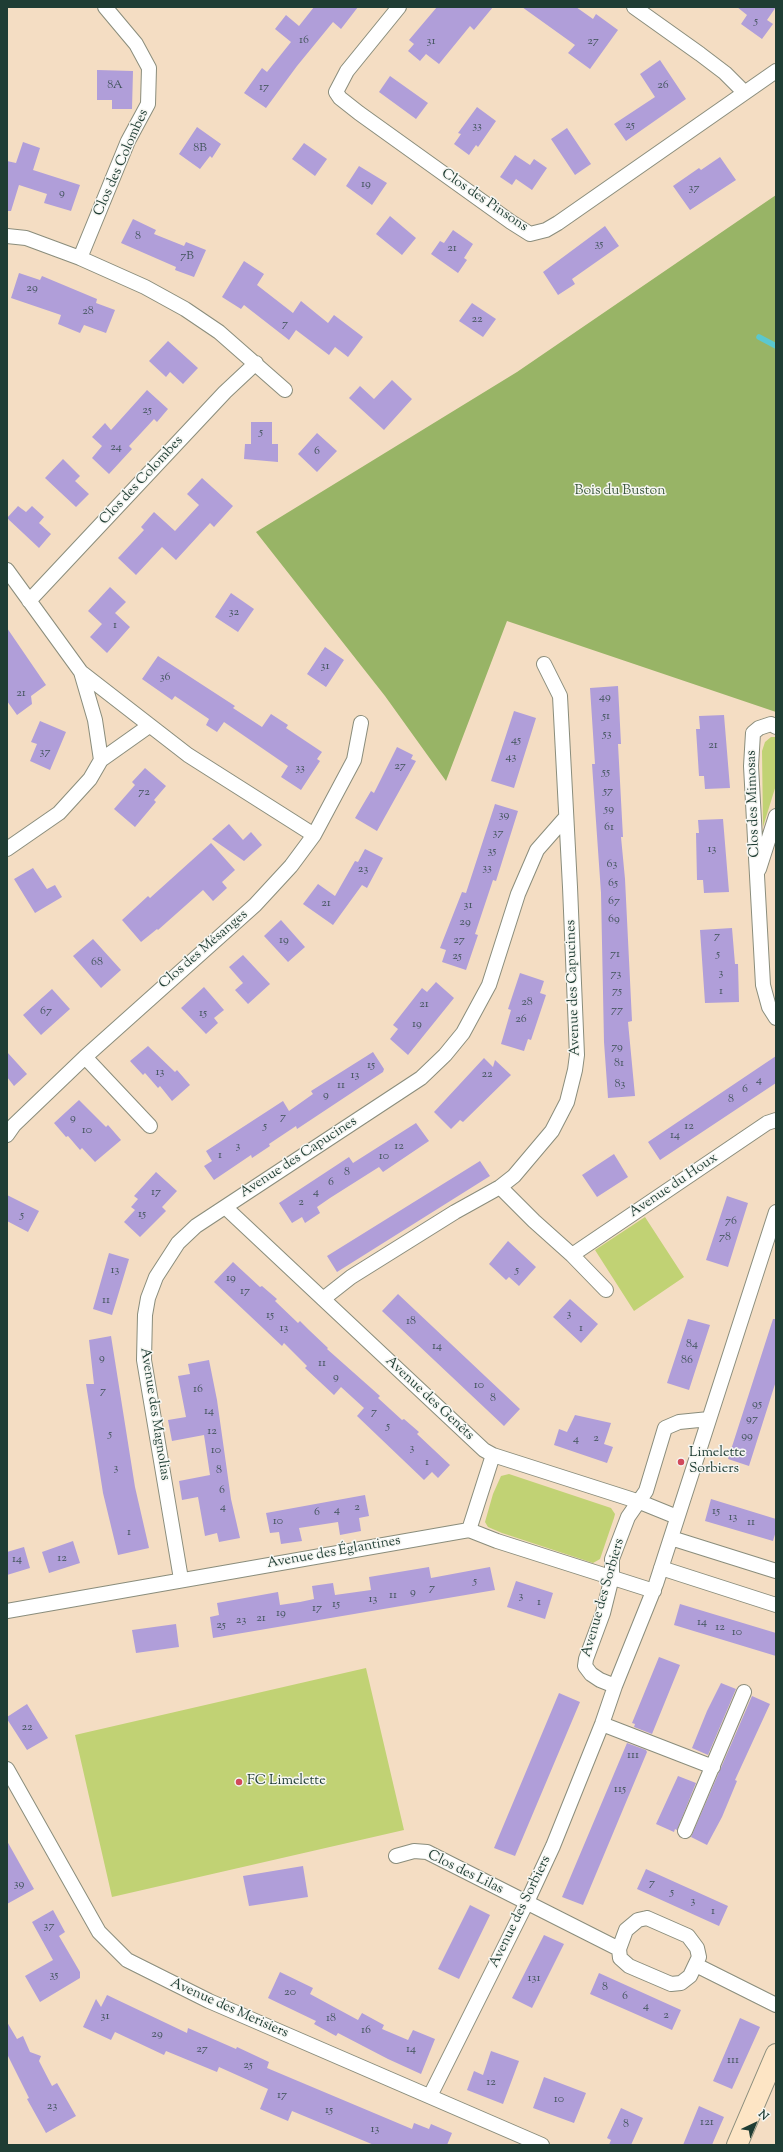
<!DOCTYPE html>
<html>
<head>
<meta charset="utf-8">
<style>
  body { margin:0 }
  #map { position:relative; width:783px; height:2152px; overflow:hidden; background:#f4ddc3; font-family:"Sorts Mill Goudy",serif }
  canvas { display:block }
  .frame { position:absolute; inset:0; border:8px solid #1f3d34; pointer-events:none }
  .north { position:absolute; left:735px; top:2104px; width:40px; height:40px; -webkit-text-stroke:3px #f6f6f2; paint-order:stroke; rotate:44deg; font-size:11px; font-weight:700; line-height:16px; text-align:center; color:#1f3d34 }
  .north::after { content:''; display:block; margin:auto; width:14px; height:18px; background:#1f3d34; clip-path:polygon(50% 0,100% 100%,50% 72%,0 100%) }
</style>
</head>
<body>
<div id="map">
<canvas width="783" height="2152"></canvas>
<div class="frame"></div>
<div class="north">N</div>
</div>
<script>
const context = document.querySelector('canvas').getContext('2d');
context.lineJoin = 'round';
function fill(path, color) { context.fillStyle = color; context.fill(path, 'evenodd'); }
const shape = rows => new Path2D(rows.map(r => 'M' + r).join(''));
function trace(path, color, width, dash) { context.strokeStyle = color; context.lineWidth = width; context.lineCap = dash ? 'butt' : 'round'; context.setLineDash(dash || []); context.stroke(path); }
function write(font, color, halo, rows, align = 'center') {
  context.font = font + ' "Sorts Mill Goudy",serif'; context.lineWidth = 3; context.setLineDash([]); context.textBaseline = 'middle'; context.strokeStyle = halo; context.fillStyle = color; for (const [text, x, y, turn = 0] of rows) {
    context.save(); context.translate(x, y); context.rotate((+turn || 0) * Math.PI / 180); context.textAlign = isNaN(turn) ? turn : align; if (halo) context.strokeText(text, 0, 0); context.fillText(text, 0, 0); context.restore();
  }
}
fill(shape([
  [771,737,776,737,776,785,763,827,762,751,765,742],
  [645,1217,684,1277,634,1311,595,1250],
  [509,1474,611,1508,615,1514,614,1518,600,1559,593,1563,502,1533,488,1527,485,1522,493,1494,501,1476],
  [366,1668,404,1830,112,1897,75,1735]
]), '#c1d274');
fill(shape([
  [776,195,776,712,507,621,446,781,385,696,256,532,517,372]
]), '#98b466');
trace(shape([
  [759,337,776,346]
]), '#5bc8cf', 5.5);
fill(shape([
  [314,7,358,7,341,29,333,22,297,66,266,108,244,93,262,68,267,72,291,42,275,29,286,15,299,26],
  [437,7,493,7,474,30,470,26,439,64,426,54,420,61,408,51,414,44,409,40],
  [522,7,576,7,593,19,596,14,618,30,590,69,568,53,575,45],
  [737,7,776,7,767,20,773,24,762,39,741,24,747,15],
  [660,60,686,99,626,141,614,124,655,97,640,74],
  [97,70,133,71,132,109,112,109,112,100,97,100],
  [390,76,428,103,416,119,379,92],
  [477,107,496,121,478,147,476,145,469,155,454,144,461,134,458,133],
  [197,127,221,144,212,158,210,156,200,169,179,154],
  [567,128,591,164,575,175,551,139],
  [23,142,40,148,33,170,80,185,71,211,44,203,47,194,19,185,11,211,7,211,7,161,16,163],
  [304,143,327,159,315,176,292,159],
  [515,155,530,165,534,159,547,168,532,190,516,179,512,185,500,177],
  [720,157,736,180,690,210,673,186,699,168,701,170],
  [359,166,387,183,372,205,346,186],
  [390,216,416,238,402,255,376,234],
  [133,219,156,230,154,234,184,246,186,242,206,250,194,277,175,270,176,267,121,243],
  [605,226,619,246,572,279,575,284,558,295,543,272],
  [453,230,473,244,464,258,467,260,458,273,431,254,440,241,444,243],
  [244,261,264,274,257,285,293,313,301,301,328,323,334,315,363,337,348,357,335,347,329,355,296,330,289,340,244,305,241,309,222,297],
  [19,273,40,280,42,276,97,299,96,303,115,310,106,333,84,325,80,333,58,324,61,315,11,298],
  [472,303,496,319,483,337,459,321],
  [168,341,198,368,183,384,170,372,166,377,149,361],
  [392,380,412,399,384,430,349,398,360,386,374,399],
  [147,390,168,409,157,422,154,419,129,446,132,449,109,474,92,458,102,446,92,437,105,423,111,430],
  [251,422,272,422,272,444,278,444,278,462,244,459,245,444,251,444],
  [317,433,337,451,317,472,298,454],
  [63,459,80,476,75,481,89,494,76,507,45,478],
  [202,478,233,506,214,527,210,523,176,560,162,547,136,575,118,558,144,530,141,527,154,512,175,531,199,505,187,494],
  [18,506,26,512,32,506,44,517,39,523,51,534,39,548,7,518],
  [110,587,126,602,115,613,130,627,107,653,90,637,102,624,88,611],
  [231,593,254,609,238,632,215,617],
  [7,628,46,685,31,696,32,704,17,715,7,701],
  [325,647,344,660,326,687,307,674],
  [158,656,235,706,233,708,262,727,271,714,288,725,286,728,322,752,317,759,320,761,301,790,281,777,288,766,224,722,217,732,206,725,209,719,175,696,172,700,142,679],
  [618,686,621,744,618,744,622,819,623,837,621,837,625,879,632,1021,628,1022,635,1096,608,1098,604,1042,601,893,592,764,595,764,590,688],
  [514,711,536,718,514,788,491,781],
  [724,715,730,788,705,789,704,776,699,776,696,729,700,729,699,716],
  [40,721,66,732,50,770,30,761,37,744,31,742],
  [397,747,413,755,411,759,416,761,377,831,355,818,371,791,374,793],
  [145,768,166,786,154,800,156,802,135,827,114,809,135,785,132,782],
  [495,804,518,811,496,881,493,880,475,934,478,935,466,970,442,962,446,950,440,948,462,892,466,893],
  [723,819,729,892,704,893,703,880,697,880,696,833,699,833,698,820],
  [229,824,243,840,251,832,262,845,244,861,212,839],
  [211,843,235,870,222,882,227,888,213,901,203,890,158,930,157,929,141,942,122,920,148,896,150,898],
  [365,849,383,858,367,888,362,885,333,925,303,904,318,884,335,896,355,861,358,862],
  [33,868,47,889,55,885,62,897,35,913,14,879],
  [281,920,305,947,288,962,264,936],
  [732,928,735,964,738,964,739,1002,705,1003,700,930],
  [93,939,121,970,101,988,73,956],
  [243,955,270,984,248,1004,235,990,243,983,229,967],
  [520,973,544,981,540,993,546,995,531,1040,528,1039,524,1051,501,1044,511,1010,508,1009],
  [436,982,454,998,408,1055,390,1039,398,1029,393,1025,422,988,427,992],
  [204,987,224,1010,214,1018,218,1023,206,1034,181,1008],
  [52,989,70,1009,41,1035,23,1015],
  [148,1046,175,1072,177,1070,190,1085,172,1101,160,1086,158,1088,145,1073,143,1075,130,1061],
  [7,1052,27,1074,14,1086,7,1077],
  [373,1052,384,1069,383,1072,297,1129,296,1126,269,1144,270,1146,252,1158,251,1155,214,1180,204,1166,212,1161,206,1151,283,1101,289,1111,313,1094,311,1091],
  [776,1056,776,1083,660,1160,648,1142],
  [484,1058,493,1067,495,1060,511,1075,463,1122,460,1120,451,1129,434,1112],
  [79,1100,106,1127,108,1125,121,1140,95,1162,82,1148,80,1150,68,1136,66,1137,54,1123],
  [416,1123,429,1141,383,1172,379,1167,330,1198,317,1207,320,1213,305,1223,302,1217,292,1223,279,1203,349,1157,353,1163],
  [614,1154,628,1177,597,1197,582,1175],
  [480,1161,490,1176,337,1272,327,1256],
  [156,1172,177,1191,162,1207,166,1211,140,1237,124,1222,135,1210,131,1207,138,1199,134,1196],
  [7,1195,39,1211,28,1232,7,1221],
  [727,1196,748,1203,728,1267,706,1260],
  [508,1241,536,1267,519,1286,509,1277,506,1280,489,1264],
  [109,1253,129,1259,112,1315,93,1309],
  [233,1262,260,1287,262,1286,277,1299,275,1301,298,1323,300,1321,309,1330,328,1348,327,1349,380,1396,378,1398,402,1420,404,1419,419,1432,417,1434,450,1465,438,1478,432,1472,424,1480,357,1416,364,1408,341,1387,334,1395,305,1368,307,1366,284,1343,282,1346,214,1282],
  [398,1294,520,1409,504,1426,382,1311],
  [570,1299,598,1324,581,1343,553,1317],
  [688,1319,710,1325,689,1390,667,1383],
  [773,1319,776,1319,776,1381,749,1466,728,1459],
  [111,1336,135,1487,149,1548,118,1555,103,1493,86,1384,94,1384,89,1340],
  [209,1360,217,1400,231,1499,240,1538,219,1542,217,1533,205,1536,198,1497,182,1500,179,1481,210,1475,204,1435,172,1441,168,1420,186,1417,178,1376,190,1374,188,1364],
  [575,1415,611,1423,604,1444,613,1447,607,1463,554,1445,559,1429,567,1432],
  [365,1495,369,1516,359,1518,361,1531,340,1535,338,1522,299,1528,302,1541,281,1544,279,1532,270,1533,266,1513],
  [711,1499,776,1519,776,1531,773,1541,705,1521],
  [73,1541,80,1563,49,1573,42,1552],
  [24,1547,30,1568,7,1575,7,1552],
  [429,1567,431,1578,490,1567,495,1590,213,1638,210,1617,219,1615,217,1603,278,1592,280,1605,300,1602,314,1599,312,1586,333,1583,335,1595,371,1590,369,1577],
  [516,1581,553,1593,545,1619,507,1607],
  [680,1604,776,1633,776,1656,674,1625],
  [176,1624,179,1647,136,1653,132,1630],
  [659,1657,680,1665,652,1734,634,1727,635,1724,632,1723],
  [721,1683,736,1689,708,1755,692,1748,707,1711],
  [559,1693,580,1702,515,1856,494,1848],
  [752,1696,770,1704,735,1780,737,1781,722,1817,707,1845,691,1837],
  [27,1704,48,1738,27,1750,7,1719,7,1717],
  [627,1743,646,1750,647,1752,583,1905,562,1897],
  [678,1776,696,1783,677,1830,675,1829,674,1832,656,1824],
  [7,1841,34,1889,7,1904],
  [303,1866,308,1897,249,1906,243,1876],
  [646,1869,728,1906,719,1926,637,1889],
  [470,1905,490,1915,459,1979,438,1969],
  [53,1910,65,1932,59,1936,80,1972,80,1978,40,2002,25,1976,53,1960,32,1922],
  [544,1935,564,1944,532,2008,512,1998],
  [280,1972,313,1988,310,1994,358,2020,362,2013,384,2025,382,2029,408,2040,413,2030,435,2039,421,2074,388,2059,338,2033,336,2036,314,2024,316,2021,268,1998],
  [599,1973,681,2010,672,2030,590,1994],
  [107,1995,187,2033,188,2028,236,2049,237,2047,269,2062,267,2068,412,2129,414,2123,429,2129,431,2124,452,2133,447,2145,374,2145,292,2111,288,2121,260,2109,268,2089,219,2067,217,2072,166,2051,164,2055,115,2032,111,2040,83,2027,96,1999,101,2007],
  [740,2018,760,2027,732,2089,713,2081],
  [7,2022,17,2039,23,2036,30,2052,41,2056,39,2061,52,2086,57,2083,76,2116,46,2133,27,2099,29,2098,7,2054],
  [491,2051,519,2061,503,2104,467,2090,474,2071,483,2075],
  [544,2077,586,2093,574,2123,533,2108],
  [699,2106,724,2117,714,2140,712,2145,683,2145],
  [621,2108,643,2118,631,2145,609,2145,611,2140,607,2138]
]), '#b09ed9');
const street = shape([
  [399,7,347,71,336,92,340,98,359,113,511,222,530,234,546,230,558,223,776,71],
  [634,7,700,54,725,73,744,92],
  [7,236,26,238,80,258,145,287,185,309,219,332,285,390],
  [80,258,128,141,148,104,149,68,136,44,105,7],
  [7,570,81,672,188,755,314,835],
  [29,601,225,392,256,363],
  [81,672,95,720,101,760],
  [776,727,771,724,759,728,753,733,751,766,763,985,769,1007,776,1018],
  [7,849,59,813,90,779,101,760,149,726],
  [759,869,776,816],
  [85,1057,150,1126],
  [7,1135,14,1125,85,1057,255,905,291,866,314,835,354,760,361,723],
  [500,1187,534,1221,572,1255,606,1290],
  [225,1207,484,1450,493,1455,640,1502,677,1517],
  [572,1255,767,1123,776,1120],
  [323,1299,351,1277,455,1212,500,1187,514,1176,552,1131,567,1102,575,1070,577,1055,570,887,560,696,544,664],
  [469,1530,493,1455],
  [671,1538,776,1571],
  [661,1568,776,1605],
  [181,1579,144,1360,145,1315,148,1298,156,1277,178,1243,196,1226,421,1078,445,1055,463,1033,489,985,518,894,537,850,566,817],
  [7,1611,469,1530,497,1541,654,1591],
  [615,1686,600,1680,591,1674,585,1666,586,1659,603,1613,612,1577,612,1559,628,1517,646,1491,665,1428,679,1422,709,1419],
  [602,1724,713,1767],
  [7,1769,99,1932,127,1960,209,2001,542,2145],
  [685,1831,744,1692],
  [396,1856,414,1851,427,1852,619,1949],
  [647,1918,688,1936,697,1948,699,1957,690,1976,681,1983,671,1984,629,1966,620,1958,619,1949,626,1930,638,1920,647,1918],
  [696,1965,776,2005],
  [430,2096,526,1904,553,1846,602,1724,615,1686,656,1584,776,1212]
]);
const secondary = shape([
  [737,2145,776,2054]
]);
trace(street, '#8a8d7c', 16);
trace(secondary, '#8a8d7c', 22);
trace(street, '#fff', 14);
trace(secondary, '#fde5c5', 20);
for (const [x, y, r, color] of [
  [681,1462,4,"#d1495b"],
  [239,1782,4,"#d1495b"]
]) { const dot = new Path2D(); dot.arc(x, y, r, 0, 2 * Math.PI); context.fillStyle = color; context.fill(dot); trace(dot, '#f6f6f2', 1.5); }
write('12px', '#43555d', null, [
  ["5",756,22],
  ["16",304,41],
  ["31",431,42],
  ["27",593,42],
  ["8A",115,86],
  ["26",663,86],
  ["17",264,88],
  ["25",630,126],
  ["33",477,127],
  ["8B",200,149],
  ["19",366,185],
  ["37",694,189],
  ["9",62,194],
  ["8",138,237],
  ["35",599,245],
  ["21",452,249],
  ["7B",187,257],
  ["29",32,289],
  ["28",88,312],
  ["22",477,320],
  ["7",285,325],
  ["25",147,411],
  ["5",261,433],
  ["24",116,448],
  ["6",317,452],
  ["32",234,613],
  ["1",115,626],
  ["31",325,667],
  ["36",165,678],
  ["21",21,694],
  ["49",605,698],
  ["51",606,717],
  ["53",607,735],
  ["45",516,741],
  ["21",713,746],
  ["37",45,753],
  ["43",511,758],
  ["27",400,767],
  ["33",300,769],
  ["55",606,773],
  ["57",608,792],
  ["72",144,793],
  ["59",609,810],
  ["39",504,816],
  ["61",609,828],
  ["37",498,834],
  ["13",712,850],
  ["35",492,852],
  ["63",612,865],
  ["33",487,869],
  ["23",363,870],
  ["65",613,884],
  ["67",614,902],
  ["21",326,904],
  ["31",468,906],
  ["69",614,920],
  ["29",465,923],
  ["7",717,937],
  ["19",284,941],
  ["27",459,941],
  ["71",615,955],
  ["5",718,955],
  ["25",457,957],
  ["68",97,963],
  ["3",721,974],
  ["73",616,975],
  ["75",617,992],
  ["1",721,992],
  ["28",527,1003],
  ["21",424,1005],
  ["77",617,1011],
  ["67",46,1012],
  ["15",203,1014],
  ["26",521,1020],
  ["19",417,1025],
  ["79",617,1048],
  ["81",619,1064],
  ["15",371,1066],
  ["13",160,1073],
  ["22",487,1075],
  ["13",355,1076],
  ["4",759,1081],
  ["83",620,1085],
  ["11",341,1086],
  ["6",745,1090],
  ["9",326,1096],
  ["8",731,1100],
  ["7",283,1118],
  ["9",73,1119],
  ["5",265,1127],
  ["12",689,1127],
  ["10",87,1131],
  ["14",675,1136],
  ["3",238,1147],
  ["12",399,1147],
  ["1",220,1156],
  ["10",384,1157],
  ["8",347,1173],
  ["6",331,1183],
  ["17",156,1193],
  ["4",316,1193],
  ["2",301,1203],
  ["15",142,1215],
  ["5",22,1216],
  ["76",731,1222],
  ["78",725,1238],
  ["13",115,1271],
  ["5",517,1271],
  ["19",231,1279],
  ["17",245,1292],
  ["11",106,1301],
  ["3",569,1315],
  ["15",270,1316],
  ["18",411,1322],
  ["13",284,1329],
  ["1",581,1329],
  ["84",692,1345],
  ["14",437,1347],
  ["9",102,1359],
  ["86",687,1361],
  ["11",322,1364],
  ["9",336,1378],
  ["10",479,1386],
  ["16",198,1390],
  ["7",103,1392],
  ["8",493,1399],
  ["95",757,1405],
  ["14",209,1412],
  ["7",374,1413],
  ["97",752,1420],
  ["5",388,1427],
  ["12",212,1432],
  ["5",110,1435],
  ["99",747,1437],
  ["2",596,1439],
  ["4",576,1440],
  ["3",412,1449],
  ["10",216,1451],
  ["1",427,1463],
  ["3",116,1469],
  ["8",219,1471],
  ["6",222,1491],
  ["4",223,1508],
  ["2",357,1508],
  ["4",337,1511],
  ["15",716,1512],
  ["6",317,1513],
  ["13",733,1518],
  ["10",278,1522],
  ["11",751,1523],
  ["1",129,1533],
  ["12",62,1559],
  ["14",17,1560],
  ["5",475,1582],
  ["7",432,1589],
  ["9",413,1593],
  ["11",393,1596],
  ["3",521,1597],
  ["13",373,1600],
  ["1",539,1603],
  ["15",336,1605],
  ["17",317,1609],
  ["19",281,1614],
  ["21",261,1619],
  ["23",241,1621],
  ["14",702,1623],
  ["25",221,1626],
  ["12",720,1628],
  ["10",737,1633],
  ["22",27,1728],
  ["111",633,1756],
  ["115",620,1790],
  ["7",652,1884],
  ["39",19,1885],
  ["5",672,1893],
  ["3",693,1902],
  ["1",713,1912],
  ["37",49,1927],
  ["35",54,1976],
  ["131",534,1979],
  ["8",605,1988],
  ["20",290,1993],
  ["6",625,1997],
  ["4",646,2007],
  ["2",666,2016],
  ["31",105,2017],
  ["18",331,2019],
  ["16",366,2031],
  ["29",157,2035],
  ["27",202,2050],
  ["14",411,2050],
  ["111",733,2061],
  ["25",248,2066],
  ["12",491,2083],
  ["17",282,2096],
  ["10",559,2100],
  ["23",52,2107],
  ["15",329,2111],
  ["121",707,2123],
  ["8",626,2125],
  ["13",375,2130]
]);
write('14px', '#1f3d34', '#f6f6f2', [
  ["Clos des Colombes",122,163,-66],
  ["Clos des Pinsons",484,201,34],
  ["Clos des Colombes",142,481,-47],
  ["Clos des Mimosas",754,804,-92],
  ["Clos des Mésanges",204,950,-41],
  ["Avenue des Capucines",574,988,-92],
  ["Avenue des Capucines",299,1158,-33],
  ["Avenue du Houx",674,1186,-34],
  ["Avenue des Genêts",429,1399,43],
  ["Avenue des Magnolias",154,1414,81],
  ["Avenue des Églantines",334,1553,-10],
  ["Avenue des Sorbiers",604,1598,-74],
  ["Clos des Lilas",465,1873,26],
  ["Avenue des Sorbiers",521,1912,-64],
  ["Avenue des Merisiers",229,2009,24]
]);
write('14px', '#3f5b41', '#f6f6f2', [
  ["Bois du Buston",620,492]
]);
write('14px', '#1f3d34', '#f6f6f2', [
  ["Limelette",689,1454],
  ["Sorbiers",689,1470],
  ["FC Limelette",247,1782]
], 'left');
</script>
</body>
</html>
